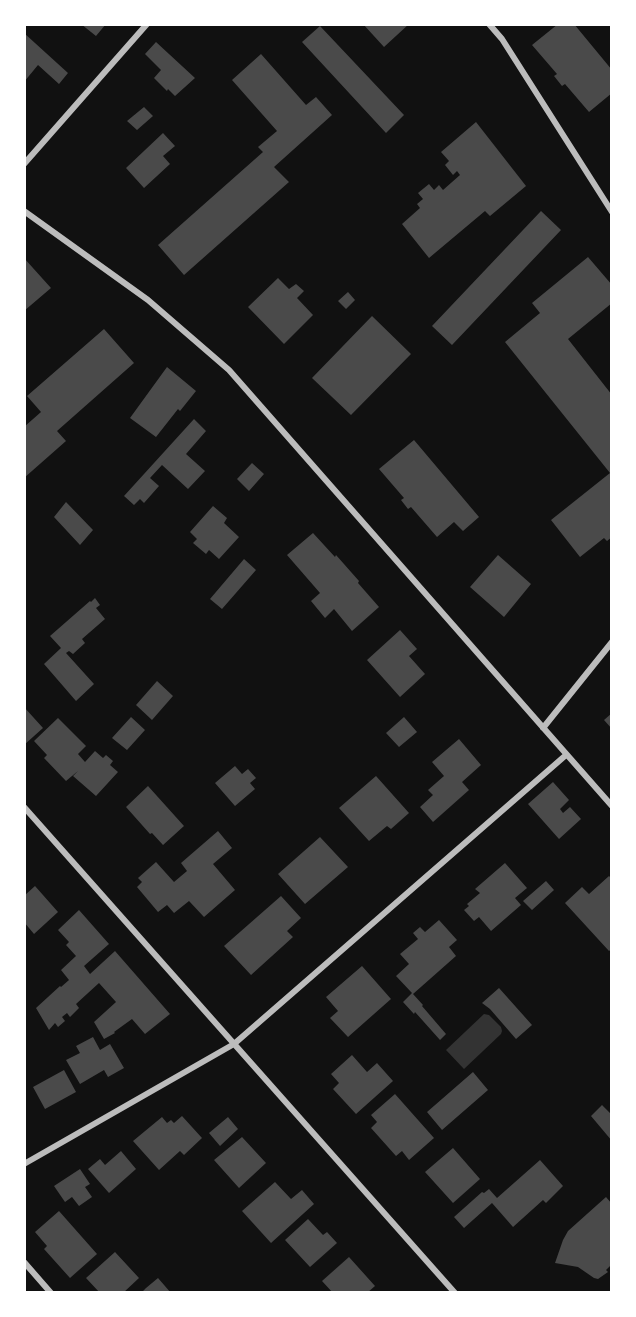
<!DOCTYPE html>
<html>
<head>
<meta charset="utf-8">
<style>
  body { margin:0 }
  #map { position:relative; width:636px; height:1317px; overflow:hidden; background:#111; font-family:Poppins,sans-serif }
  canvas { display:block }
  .frame { position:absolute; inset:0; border:26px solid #fff; pointer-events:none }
</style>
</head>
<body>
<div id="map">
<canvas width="636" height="1317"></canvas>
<div class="frame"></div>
</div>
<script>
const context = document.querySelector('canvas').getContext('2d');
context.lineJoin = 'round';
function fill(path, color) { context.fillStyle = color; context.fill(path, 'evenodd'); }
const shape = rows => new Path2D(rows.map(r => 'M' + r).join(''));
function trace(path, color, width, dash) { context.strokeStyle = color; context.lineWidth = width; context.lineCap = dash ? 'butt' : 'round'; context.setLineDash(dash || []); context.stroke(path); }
fill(shape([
  [484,1014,489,1015,501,1027,502,1031,501,1034,464,1069,446,1050]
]), '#333');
fill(shape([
  [81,24,106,24,96,36],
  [363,24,409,24,384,47],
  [558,24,574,24,612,70,612,93,589,112,565,84,562,86,554,76,557,74,532,45],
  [320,26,404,115,386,133,302,42],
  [24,33,68,73,59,84,38,65,24,82],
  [156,42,195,78,175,96,168,89,167,91,154,78,161,70,145,54],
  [261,54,306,105,316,97,332,115,274,167,289,182,184,275,158,245,263,152,258,147,277,131,232,80],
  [144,107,153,116,137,130,127,121],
  [476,122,526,186,490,216,485,211,429,258,402,224,420,208,417,204,423,199,418,193,429,184,434,190,439,185,443,190,460,175,457,171,453,175,445,165,449,161,441,152],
  [163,133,175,146,163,156,170,164,144,188,126,168],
  [541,211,561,230,452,345,432,326],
  [588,257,612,285,612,303,568,339,612,395,612,537,607,541,604,538,580,557,551,520,610,473,505,342,540,313,532,303],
  [24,258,51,288,24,311],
  [278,278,289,289,296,284,304,291,297,298,313,315,284,344,248,307],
  [348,292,355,300,346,309,338,301],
  [372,316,411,354,351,415,312,378],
  [104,329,134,363,57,431,66,441,24,478,24,427,41,412,27,396],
  [167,367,196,391,180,411,178,409,156,437,130,418],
  [194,419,206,431,186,454,205,471,188,489,162,465,150,478,159,486,144,503,140,499,134,505,124,496],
  [414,440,479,517,463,531,454,522,437,537,411,507,408,509,401,500,404,498,379,469],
  [252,463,264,474,249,491,237,479],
  [66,502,93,530,80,545,54,517],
  [213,506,227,518,224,523,239,537,219,559,209,550,206,554,193,543,197,539,190,532],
  [313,533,335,557,336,555,359,581,358,583,379,607,352,631,334,609,325,618,311,601,320,593,287,555],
  [498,555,531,584,504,617,470,587],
  [244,559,256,570,222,609,210,599],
  [95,598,100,605,96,608,105,619,82,639,85,643,73,654,69,651,66,653,94,684,76,701,44,664,61,648,50,636,90,601,91,602],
  [400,630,417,649,409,656,425,674,400,697,367,660],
  [157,681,173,696,152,720,136,705],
  [24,707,43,728,24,745],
  [612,713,612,729,604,720],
  [131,717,145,730,127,750,112,738],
  [404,717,417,732,399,747,386,733],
  [58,718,86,746,78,754,85,762,95,751,103,758,106,755,113,761,110,765,118,772,96,796,73,776,78,771,66,781,44,758,47,755,34,741],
  [459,739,481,765,462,782,469,790,433,822,420,807,433,795,428,790,444,776,432,762],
  [235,766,242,774,248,769,256,778,250,783,255,789,235,806,215,783],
  [376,776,409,813,391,829,387,826,369,841,339,808],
  [553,782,569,800,560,809,563,813,570,807,581,819,559,839,528,804],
  [148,786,184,826,163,845,152,833,150,834,126,807],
  [218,831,232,848,213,864,235,890,204,917,189,901,174,913,167,905,158,912,137,887,142,882,138,878,156,862,174,882,187,871,181,863],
  [320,837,348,867,305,904,278,874],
  [505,863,527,888,515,898,521,905,491,931,479,917,474,921,464,910,469,906,467,904,480,893,475,889],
  [609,876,612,879,612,949,609,951,565,903,582,887,589,894],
  [546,881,554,890,532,910,523,901],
  [35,886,58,912,34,934,24,922,24,896],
  [281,896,301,918,287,931,293,937,251,975,224,946],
  [79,910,109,944,84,966,90,974,115,951,170,1014,145,1034,132,1019,114,1032,115,1033,104,1039,94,1022,116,1002,99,983,76,1004,79,1008,70,1017,67,1013,62,1017,65,1021,58,1027,55,1023,49,1030,36,1008,60,986,61,987,69,980,61,970,76,956,66,945,69,942,58,930],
  [439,920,457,940,449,947,456,956,413,994,423,1005,422,1006,446,1034,440,1040,415,1012,414,1014,403,1002,412,993,396,976,409,964,400,954,418,939,413,933,420,927,425,932],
  [362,966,391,999,348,1037,330,1018,338,1011,326,997],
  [499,988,532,1025,516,1039,490,1009,482,1003],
  [93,1037,100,1050,110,1044,124,1068,108,1077,104,1070,80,1084,66,1060,80,1053,76,1046],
  [352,1055,367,1072,377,1063,393,1081,356,1114,333,1089,339,1083,331,1074],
  [64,1070,76,1092,45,1109,33,1087],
  [473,1072,488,1090,442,1130,427,1112],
  [395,1094,434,1138,409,1160,402,1151,396,1156,371,1128,377,1122,371,1115],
  [602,1105,611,1114,612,1113,612,1141,591,1116],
  [182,1116,202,1138,184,1155,180,1151,159,1170,133,1141,162,1117,167,1123,171,1120,174,1123],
  [228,1117,238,1129,220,1146,209,1133],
  [242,1137,266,1163,239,1188,214,1160],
  [453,1148,480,1179,453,1203,425,1172],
  [121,1151,136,1169,109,1193,88,1169,100,1159,105,1165],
  [540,1160,563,1186,546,1203,543,1200,513,1227,492,1203,464,1228,454,1217,482,1192,484,1193,489,1189,497,1198],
  [80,1169,90,1184,85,1187,92,1197,79,1206,72,1197,65,1202,54,1186],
  [275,1182,291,1199,302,1190,314,1204,271,1243,242,1211],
  [606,1197,612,1204,612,1264,606,1270,608,1272,598,1279,594,1278,578,1267,555,1263,563,1240,568,1231],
  [59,1211,97,1254,70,1278,44,1249,47,1246,35,1232],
  [308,1219,323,1235,327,1232,337,1243,310,1267,285,1240],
  [115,1252,139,1278,123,1293,100,1293,86,1278],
  [349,1257,375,1286,367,1293,333,1293,322,1281],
  [158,1278,171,1293,141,1293,146,1288]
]), '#4a4a4a');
trace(shape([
  [489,24,502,39,612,212],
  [24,164,147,24],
  [24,211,148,300,229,370,612,806],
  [543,728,612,642],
  [24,807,455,1293],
  [24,1164,234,1044,566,755],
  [24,1262,51,1293]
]), '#bcbcbc', 6);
</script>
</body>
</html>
